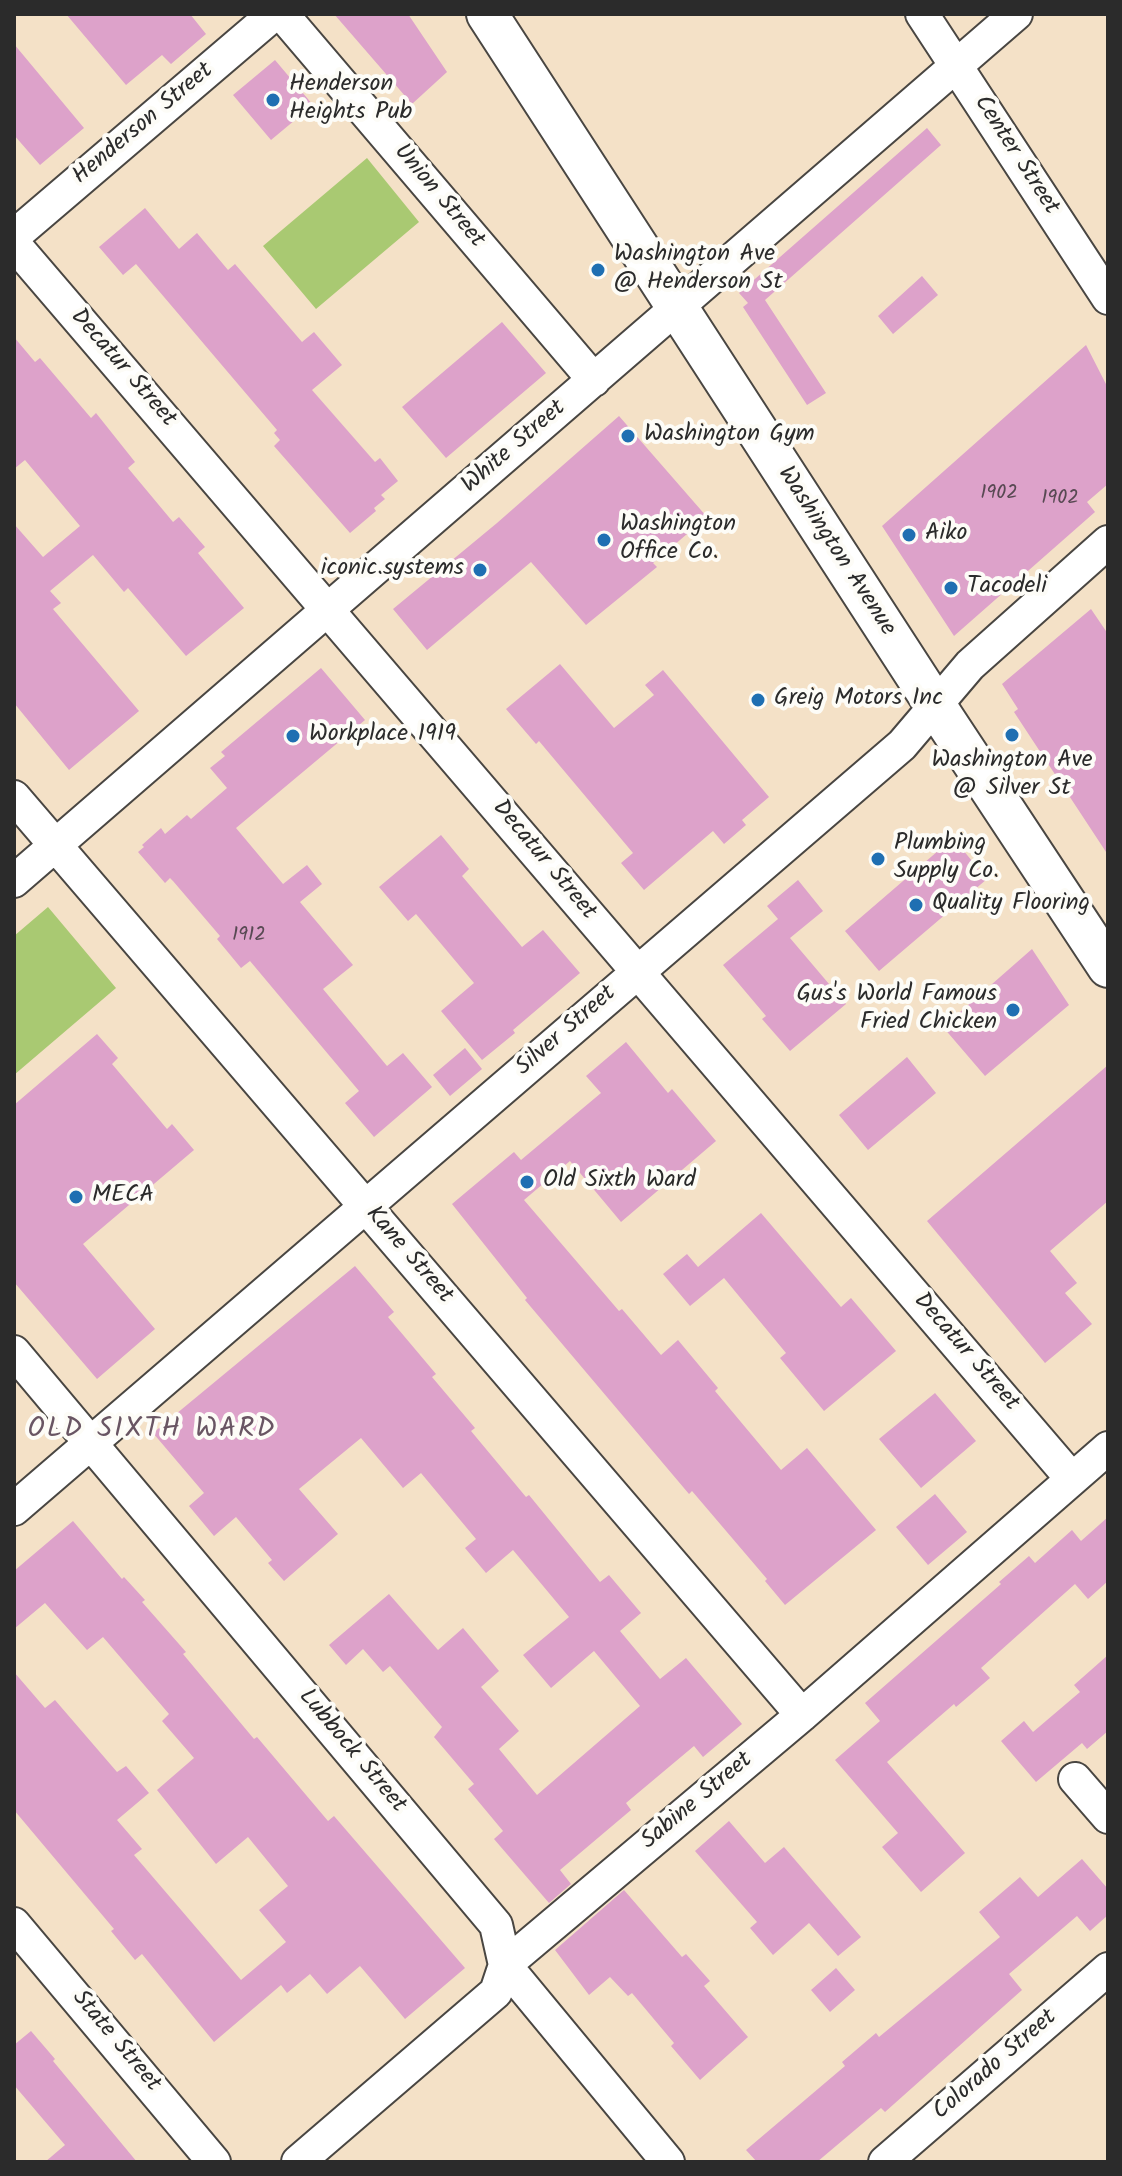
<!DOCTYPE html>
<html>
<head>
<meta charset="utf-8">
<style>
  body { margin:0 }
  #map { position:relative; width:1122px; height:2176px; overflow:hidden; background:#f4e1c7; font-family:Kalam,sans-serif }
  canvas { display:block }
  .frame { position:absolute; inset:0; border:16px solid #2b2b2b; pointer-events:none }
</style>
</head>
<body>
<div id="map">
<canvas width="1122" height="2176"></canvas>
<div class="frame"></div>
</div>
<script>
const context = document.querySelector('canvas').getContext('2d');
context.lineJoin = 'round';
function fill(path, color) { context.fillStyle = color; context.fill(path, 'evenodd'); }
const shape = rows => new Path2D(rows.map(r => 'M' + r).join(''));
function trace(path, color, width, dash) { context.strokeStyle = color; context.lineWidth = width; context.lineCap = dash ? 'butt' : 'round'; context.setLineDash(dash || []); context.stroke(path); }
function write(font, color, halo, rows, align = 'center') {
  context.font = font + ' Kalam,sans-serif'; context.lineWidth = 8; context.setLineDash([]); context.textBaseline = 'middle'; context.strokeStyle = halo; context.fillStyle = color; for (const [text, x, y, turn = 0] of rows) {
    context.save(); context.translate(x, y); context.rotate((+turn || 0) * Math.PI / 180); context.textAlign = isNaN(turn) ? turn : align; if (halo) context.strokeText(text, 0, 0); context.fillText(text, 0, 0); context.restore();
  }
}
fill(shape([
  [367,158,419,222,316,309,263,246],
  [48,907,116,988,14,1075,14,936]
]), '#a9c972');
fill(shape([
  [66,14,190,14,206,34,171,64,162,55,126,85],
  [334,14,408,14,447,72,412,104],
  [14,44,84,128,40,165,14,135],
  [275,60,313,105,271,140,233,95],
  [927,128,941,145,765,300,826,393,807,405,743,307,748,303,739,293],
  [145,208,179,249,197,233,228,270,235,264,302,342,314,332,342,365,312,390,375,462,380,458,398,481,381,495,385,499,374,508,376,511,350,533,274,446,280,440,274,433,277,430,136,264,123,275,99,247],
  [922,276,938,295,893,334,878,316],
  [502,322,546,373,446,458,402,407],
  [14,337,35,362,40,358,91,418,96,413,135,462,128,468,173,522,179,517,205,547,198,553,244,608,186,656,128,588,124,592,93,555,50,591,61,603,53,609,139,711,69,770,14,703,14,524,43,557,80,526,25,460,14,469],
  [1086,345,1108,388,1108,484,1087,502,1095,512,954,636,882,526],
  [619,416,707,517,653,563,657,567,586,625,531,562,427,650,393,609,497,523],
  [1091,609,1108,634,1108,855,1014,712,1018,709,1002,684],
  [560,664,614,728,654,695,645,685,663,670,769,797,742,820,746,825,724,844,713,831,644,890,621,863,633,853,539,741,536,744,506,709],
  [321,668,365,720,236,828,283,884,307,865,322,884,300,902,353,965,323,989,387,1066,403,1053,432,1087,374,1137,345,1103,359,1091,250,961,241,968,217,939,220,936,173,881,170,878,165,883,138,852,144,847,142,845,161,828,165,834,187,815,191,819,227,788,210,768,225,756,221,752],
  [441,835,469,869,462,876,522,947,543,930,580,973,513,1030,515,1033,482,1060,441,1011,474,983,416,914,408,921,379,887],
  [953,838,987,879,879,971,845,931],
  [798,880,823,911,790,938,846,1004,790,1051,762,1019,766,1016,723,965,778,919,767,906],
  [1032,949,1069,1005,985,1076,943,1027],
  [97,1034,118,1058,112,1064,167,1129,172,1124,194,1150,83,1244,155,1329,97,1379,14,1282,14,1105],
  [626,1042,668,1093,672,1089,716,1141,621,1222,570,1161,524,1200,619,1311,622,1309,661,1355,678,1340,718,1388,715,1391,781,1470,807,1448,876,1530,785,1605,765,1581,767,1579,692,1491,689,1494,525,1300,527,1298,452,1204,514,1152,521,1160,601,1093,586,1076],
  [465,1048,482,1069,450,1096,433,1075],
  [907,1057,936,1093,868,1150,839,1115],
  [1108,1065,1108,1201,1050,1251,1077,1283,1065,1293,1092,1324,1045,1363,927,1221],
  [761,1213,841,1307,851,1298,896,1351,824,1411,780,1358,786,1353,724,1278,690,1306,663,1274,687,1254,698,1267],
  [355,1266,394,1312,388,1317,436,1374,432,1377,475,1428,471,1431,526,1497,529,1495,600,1582,609,1575,641,1613,620,1631,660,1679,686,1658,742,1724,703,1757,694,1746,626,1803,631,1810,560,1870,571,1884,549,1903,494,1839,503,1831,468,1789,474,1784,434,1737,442,1727,390,1666,383,1672,363,1649,346,1665,329,1645,389,1594,438,1650,463,1628,499,1671,481,1687,519,1731,499,1749,537,1795,640,1706,594,1651,551,1688,523,1655,569,1617,513,1550,486,1573,465,1548,476,1539,421,1473,403,1488,361,1438,299,1489,338,1534,284,1581,268,1563,272,1560,236,1517,214,1536,189,1506,204,1493,153,1433],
  [935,1393,976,1441,921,1488,879,1439],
  [935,1494,967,1532,928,1565,896,1527],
  [1108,1517,1108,1581,1088,1599,1075,1584,981,1668,990,1678,956,1707,954,1704,887,1762,965,1853,921,1892,882,1847,898,1833,835,1760,880,1721,865,1703,1001,1584,999,1582,1029,1556,1035,1563,1072,1530,1081,1541],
  [73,1521,122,1579,124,1577,145,1600,142,1602,186,1652,183,1654,254,1739,257,1737,328,1821,334,1816,465,1968,405,2019,360,1966,327,1994,310,1974,287,1993,281,1985,214,2042,142,1954,135,1960,111,1931,114,1929,14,1810,14,1672,45,1708,55,1700,117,1772,126,1766,149,1793,117,1820,142,1849,134,1855,241,1980,286,1942,259,1910,288,1886,248,1837,216,1864,157,1790,194,1758,162,1721,169,1714,103,1637,87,1650,45,1603,14,1629,14,1571],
  [1108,1655,1108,1731,1087,1749,1082,1743,1036,1782,1001,1741,1024,1721,1033,1732,1080,1692,1074,1685],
  [729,1821,765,1863,784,1847,861,1937,838,1956,809,1923,773,1955,750,1928,757,1922,695,1851],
  [1082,1859,1108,1889,1108,1915,1090,1931,1077,1916,1009,1974,1022,1990,885,2112,881,2108,817,2162,757,2162,746,2150,845,2066,842,2062,876,2033,879,2037,1000,1937,979,1912,1020,1877,1038,1897],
  [624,1890,682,1957,686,1954,710,1981,704,1986,748,2037,700,2080,671,2046,674,2043,632,1993,628,1996,610,1977,589,1995,555,1950],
  [836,1968,855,1990,830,2012,811,1990],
  [31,2031,55,2059,53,2061,137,2162,45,2162,65,2145,14,2085,14,2045]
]), '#dda2ca');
const minor = shape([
  [282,14,594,380],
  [922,14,1108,298],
  [14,236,274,14],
  [14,244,1072,1479],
  [14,797,802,1715],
  [14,881,1016,14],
  [14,1352,496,1925,505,1965,668,2162],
  [14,1509,902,745,970,665,1108,542],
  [1075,1779,1108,1817],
  [14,1924,214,2162],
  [298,2162,496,1992,505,1965,802,1715,1108,1448],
  [885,2162,1108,1969]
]);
const major = shape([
  [487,14,935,705,1108,967]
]);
trace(minor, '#494642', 36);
trace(major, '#494642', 44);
trace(minor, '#fff', 32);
trace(major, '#fff', 40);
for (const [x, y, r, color] of [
  [273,100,8,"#1f6fb2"],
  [598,270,8,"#1f6fb2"],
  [628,436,8,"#1f6fb2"],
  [909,535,8,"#1f6fb2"],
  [604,540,8,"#1f6fb2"],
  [480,570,8,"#1f6fb2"],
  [951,588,8,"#1f6fb2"],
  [758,700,8,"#1f6fb2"],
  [1012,735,8,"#1f6fb2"],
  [293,736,8,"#1f6fb2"],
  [878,859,8,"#1f6fb2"],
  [916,905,8,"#1f6fb2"],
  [1013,1010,8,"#1f6fb2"],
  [527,1182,8,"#1f6fb2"],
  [76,1197,8,"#1f6fb2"]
]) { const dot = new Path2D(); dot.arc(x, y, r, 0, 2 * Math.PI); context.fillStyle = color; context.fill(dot); trace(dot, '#fdfcf7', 3); }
write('20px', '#584953', null, [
  ["1902",999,495],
  ["1902",1060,500],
  ["1912",249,937]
]);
write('24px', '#2b2b2b', '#fdfcf7', [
  ["Henderson",289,86],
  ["Heights Pub",289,114],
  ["Washington Ave",614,256],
  ["@ Henderson St",614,284],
  ["Washington Gym",644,436],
  ["Washington",620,526],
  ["Office Co.",620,554],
  ["Aiko",925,535],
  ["iconic.systems",464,570,"right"],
  ["Tacodeli",967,588],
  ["Greig Motors Inc",774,700],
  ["Workplace 1919",309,736],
  ["Washington Ave",1012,762,"center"],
  ["@ Silver St",1012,790,"center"],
  ["Plumbing",894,845],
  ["Supply Co.",894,873],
  ["Quality Flooring",932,905],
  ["Gus's World Famous",997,996,"right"],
  ["Fried Chicken",997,1024,"right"],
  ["Old Sixth Ward",543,1182],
  ["MECA",92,1197]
], 'left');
write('24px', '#2b2b2b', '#fdfcf7', [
  ["Henderson Street",144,125,-40],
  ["Center Street",1015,156,57],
  ["Union Street",438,197,50],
  ["Decatur Street",122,369,49],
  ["White Street",515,448,-41],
  ["Washington Avenue",835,552,57],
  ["Decatur Street",543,861,50],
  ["Silver Street",567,1032,-41],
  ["Kane Street",408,1256,49],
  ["Decatur Street",965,1353,49],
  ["Lubbock Street",351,1752,50],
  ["Sabine Street",698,1802,-40],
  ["State Street",115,2042,50],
  ["Colorado Street",996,2066,-41]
]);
context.letterSpacing = '2px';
write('28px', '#695563', '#fdfcf7', [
  ["OLD SIXTH WARD",152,1431]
]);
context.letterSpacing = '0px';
</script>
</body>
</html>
